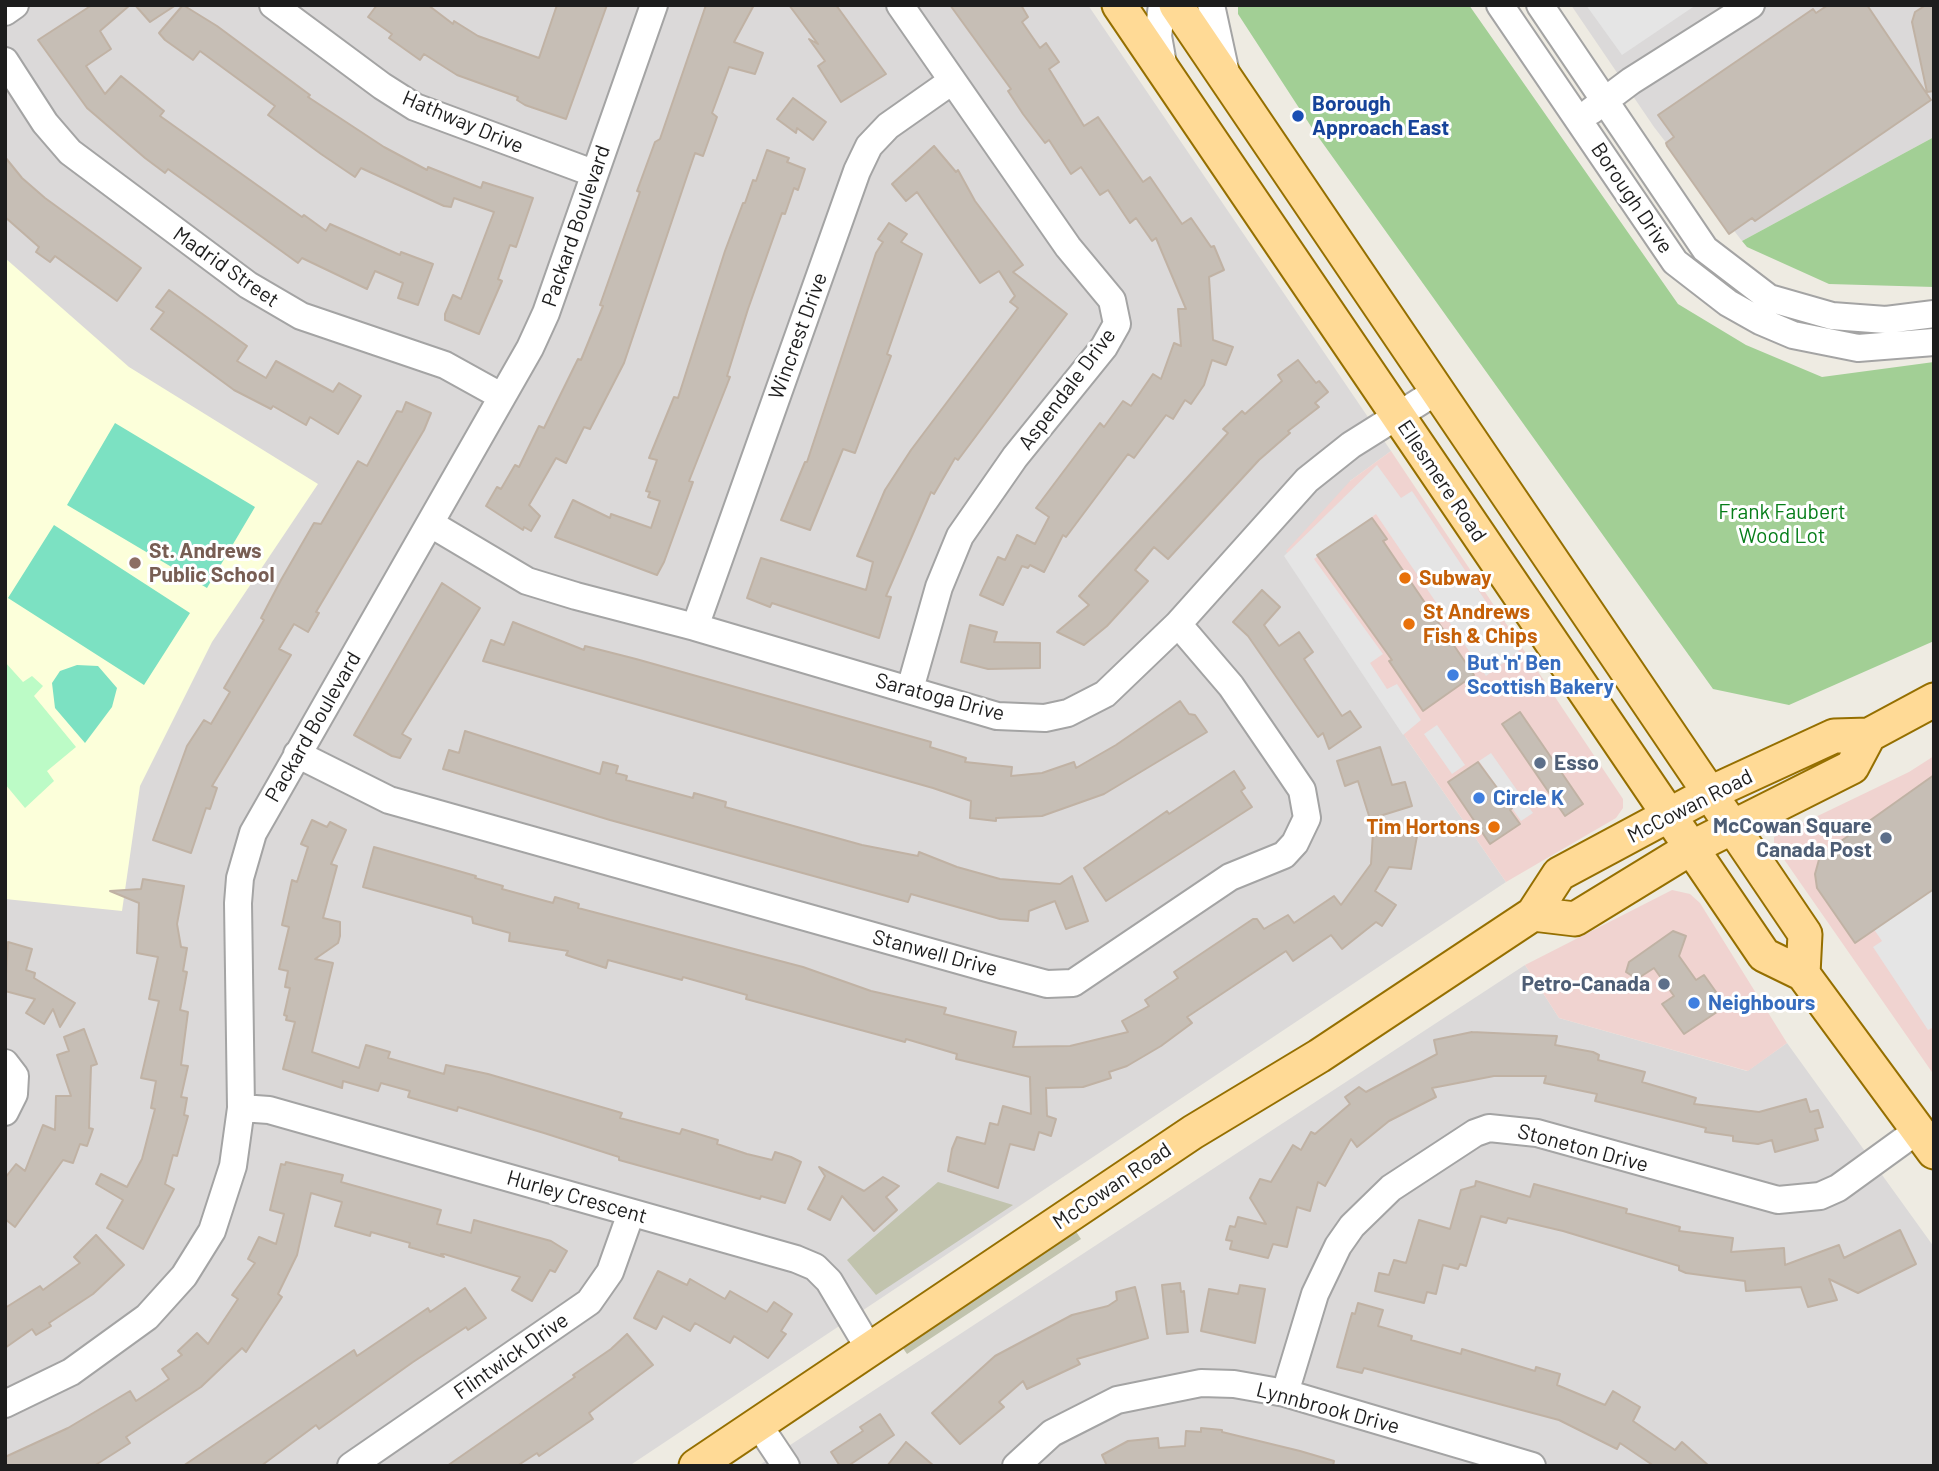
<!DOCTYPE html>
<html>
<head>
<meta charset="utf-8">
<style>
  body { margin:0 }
  #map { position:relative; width:1939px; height:1471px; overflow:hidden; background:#eeebe2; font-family:Barlow,sans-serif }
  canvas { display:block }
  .frame { position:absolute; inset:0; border:7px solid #1d1d1d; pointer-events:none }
</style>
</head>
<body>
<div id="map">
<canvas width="1939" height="1471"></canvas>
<div class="frame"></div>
</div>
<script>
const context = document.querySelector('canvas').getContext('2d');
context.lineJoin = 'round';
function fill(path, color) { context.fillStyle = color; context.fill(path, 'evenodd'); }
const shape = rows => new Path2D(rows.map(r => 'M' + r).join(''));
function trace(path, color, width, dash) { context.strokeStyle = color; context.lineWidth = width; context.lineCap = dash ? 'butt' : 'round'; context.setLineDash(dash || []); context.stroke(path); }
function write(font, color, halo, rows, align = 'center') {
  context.font = font + ' Barlow,sans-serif'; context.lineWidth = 6; context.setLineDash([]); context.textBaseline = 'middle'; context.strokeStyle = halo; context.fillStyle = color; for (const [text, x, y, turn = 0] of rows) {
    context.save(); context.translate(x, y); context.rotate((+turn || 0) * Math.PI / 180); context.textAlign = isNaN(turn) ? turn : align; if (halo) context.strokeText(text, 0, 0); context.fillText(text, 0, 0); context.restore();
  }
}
fill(shape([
  [5,5,1088,5,1391,451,1350,481,1406,738,1506,882,629,1466,5,1466],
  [1571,5,1934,5,1934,137,1742,241,1654,127],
  [1525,965,1559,1018,1747,1071,1787,1043,1934,1247,1934,1466,758,1466]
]), '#dbd9d9');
fill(shape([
  [1391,451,1623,799,1623,808,1616,818,1506,882,1406,738,1286,551,1350,481],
  [1934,756,1934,1075,1774,845,1774,837,1909,772],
  [1672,890,1690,894,1700,903,1787,1043,1748,1071,1559,1018,1525,965]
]), '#f0d3d0');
fill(shape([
  [5,258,129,367,318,484,212,642,140,786,122,911,5,899]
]), '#fcffda');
fill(shape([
  [938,1182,1013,1205,876,1295,847,1260],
  [1065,1215,1081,1239,907,1354,891,1331]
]), '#c1c3ad');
fill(shape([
  [1238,5,1469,5,1678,304,1746,345,1822,377,1934,362,1934,641,1789,705,1713,689,1314,131,1238,14],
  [1934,137,1934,287,1829,284,1747,247,1742,241]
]), '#a2cf95');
fill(shape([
  [5,662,23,682,32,676,43,686,34,696,76,747,47,771,54,781,25,808,5,784]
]), '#bcfbc6');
fill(shape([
  [115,423,255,507,207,588,67,505],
  [54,525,190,613,144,685,8,598],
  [77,665,98,666,117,688,112,707,85,743,55,708,52,683,60,671]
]), '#7ce1c2');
fill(shape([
  [1586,5,1696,5,1622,55],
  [1377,465,1401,498,1412,491,1519,651,1486,676,1376,514,1314,559,1383,654,1370,663,1387,689,1397,684,1421,720,1403,735,1284,556],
  [1437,725,1465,765,1452,774,1424,734],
  [1491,753,1533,813,1521,821,1479,761],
  [1934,888,1934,1027,1928,1030,1873,947,1882,941,1873,928]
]), '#e5e5e5');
const building = shape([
  [92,5,130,5,100,31,111,49,86,66,105,94,121,76,164,111,160,116,302,217,304,215,326,231,330,224,400,255,401,252,433,264,418,305,398,298,403,283,375,271,367,289,302,258,298,263,168,169,165,173,145,158,87,108,38,40,92,5],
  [135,5,176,5,150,22,135,5],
  [183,5,217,26,310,95,308,97,384,147,427,170,428,167,481,188,483,182,533,198,516,247,510,245,498,279,502,281,479,334,445,320,445,314,453,295,461,299,494,212,454,198,451,207,444,206,361,168,355,177,321,154,268,115,275,106,200,51,193,60,165,40,159,33,183,5],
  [377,5,428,5,453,24,454,21,478,36,539,58,557,5,607,5,566,119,525,105,517,100,518,97,457,75,424,54,420,60,389,38,392,34,368,17,377,5],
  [706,5,754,5,734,42,763,53,755,74,729,67,712,113,717,117,703,156,695,153,687,176,624,363,590,429,584,427,566,463,556,458,529,505,540,516,531,531,524,527,523,530,486,506,497,487,501,489,515,465,519,467,539,426,544,428,578,359,581,360,603,306,600,305,640,192,637,191,655,142,660,139,706,5],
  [789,5,836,5,886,74,841,102,818,66,825,61,809,39,818,44,789,5],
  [950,5,1021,5,1028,17,1022,22,1040,48,1046,43,1059,62,1049,69,1084,126,1098,117,1143,182,1150,177,1182,224,1191,218,1211,247,1214,246,1224,270,1209,277,1213,340,1233,347,1226,365,1212,360,1204,385,1191,404,1185,400,1173,419,1166,415,1134,458,1128,454,1066,537,1063,535,1044,572,1030,565,1028,568,1022,566,1003,605,980,595,998,557,1005,560,1017,535,1035,544,1049,517,1036,508,1100,423,1104,427,1123,401,1131,406,1153,374,1161,379,1174,343,1181,346,1178,309,1186,309,1156,238,1152,241,1136,218,1130,223,1108,190,1100,195,1081,167,1071,174,1049,140,1045,143,1023,114,1008,91,1011,89,950,5],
  [1828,5,1867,5,1931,100,1755,221,1752,218,1729,234,1667,146,1666,143,1674,137,1658,115,1813,9,1816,13,1828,5],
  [1926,5,1934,5,1934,91,1927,92,1912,22,1915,12,1926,5],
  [793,98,826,122,813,140,797,128,796,133,777,119,793,98],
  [934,146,956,172,958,170,975,201,1023,265,1013,272,1067,314,958,460,955,458,934,494,931,492,886,596,891,597,879,638,772,603,770,607,747,598,761,558,866,590,873,562,857,556,885,490,911,450,1018,308,1010,302,1015,296,999,271,980,283,917,192,906,201,892,184,934,146],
  [767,150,789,158,787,162,805,169,798,190,794,188,785,214,782,213,748,309,727,376,730,377,689,481,693,482,664,562,657,575,555,537,573,500,610,518,611,514,651,528,660,501,648,497,650,492,646,491,657,460,649,458,674,397,678,398,725,251,743,203,745,203,753,180,756,181,767,150],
  [5,157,22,178,45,198,141,268,117,301,55,256,50,262,36,252,39,247,5,217,5,157],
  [889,223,907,234,901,242,922,254,887,354,891,356,855,453,843,449,810,530,781,520,805,462,807,462,876,253,883,242,878,239,889,223],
  [169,290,247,346,237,361,266,378,276,361,333,392,339,383,361,396,338,434,310,417,306,425,273,406,271,409,234,390,151,329,164,312,156,307,169,290],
  [1298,360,1316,383,1319,381,1328,392,1315,403,1319,407,1288,431,1290,433,1259,460,1168,559,1154,547,1135,570,1148,581,1107,626,1084,645,1057,632,1089,605,1079,596,1228,433,1223,429,1242,411,1245,414,1282,381,1278,375,1298,360],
  [406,402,431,413,424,430,316,612,319,613,308,632,294,624,279,649,291,655,212,786,217,788,210,809,206,808,191,853,153,840,187,746,204,720,211,724,230,692,224,688,264,620,261,618,281,580,314,523,321,524,358,461,367,466,397,411,402,412,406,402],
  [1372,518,1387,539,1383,541,1474,675,1423,711,1389,661,1392,660,1317,555,1372,518],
  [442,583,480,608,402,734,411,739,400,758,392,756,354,735,442,583],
  [1262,590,1280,607,1264,625,1279,646,1299,632,1313,652,1304,659,1342,716,1350,711,1361,727,1329,749,1323,733,1318,737,1248,636,1233,622,1262,590],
  [513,622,584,650,585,646,636,659,931,742,930,747,966,758,965,762,1012,767,1011,776,1042,773,1074,762,1076,768,1116,745,1180,701,1189,714,1195,715,1207,732,1104,794,1042,816,996,818,996,821,970,818,971,801,933,788,483,661,491,640,504,645,513,622],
  [970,625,997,632,994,642,1040,643,1040,668,988,669,961,662,970,625],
  [1520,712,1583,804,1565,816,1502,724,1520,712],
  [465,731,600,774,603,762,618,766,616,773,627,776,626,780,693,798,694,793,726,802,725,807,862,845,918,856,919,852,957,867,1000,879,1060,884,1072,876,1088,921,1066,929,1055,901,1029,911,1028,921,1000,919,911,894,908,902,610,820,443,769,449,750,459,753,465,731],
  [1380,747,1392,785,1405,782,1412,806,1370,819,1358,781,1345,786,1337,761,1380,747],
  [1478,762,1512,808,1510,810,1520,824,1490,844,1448,782,1478,762],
  [1234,771,1245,788,1241,791,1252,807,1106,901,1084,868,1167,811,1169,814,1234,771],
  [1934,775,1934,889,1855,943,1817,888,1815,874,1820,856,1934,775],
  [312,820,327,827,330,822,346,830,331,864,337,866,323,918,340,922,340,936,338,943,315,959,333,963,312,1052,359,1068,366,1045,390,1052,388,1058,444,1074,446,1065,488,1074,622,1113,620,1118,680,1134,682,1129,718,1140,717,1144,747,1154,772,1160,775,1152,791,1157,801,1162,785,1203,761,1196,760,1199,619,1160,619,1157,544,1133,458,1107,457,1111,408,1097,410,1091,381,1083,378,1091,343,1081,342,1088,283,1069,295,1022,286,1020,287,1016,284,1015,290,988,285,987,288,971,279,969,289,927,282,925,292,880,297,882,308,847,301,844,312,820],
  [1373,832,1417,836,1411,869,1389,867,1375,891,1396,905,1382,926,1376,922,1342,949,1331,935,1293,961,1286,951,1187,1017,1192,1023,1161,1046,1127,1066,1109,1072,1111,1078,1083,1087,1046,1088,1047,1116,1056,1119,1051,1136,1039,1132,1034,1150,1010,1144,998,1188,948,1171,952,1149,957,1137,985,1144,990,1123,998,1125,1003,1106,1031,1114,1030,1077,956,1059,957,1054,906,1039,905,1042,746,999,747,995,683,977,682,980,608,960,606,968,566,955,568,951,509,941,510,933,473,923,472,917,363,887,374,847,476,876,475,878,503,886,502,889,553,903,555,897,579,904,578,908,803,967,871,991,946,1008,944,1014,1016,1032,1013,1047,1070,1046,1128,1032,1122,1021,1149,1006,1145,1000,1178,978,1174,972,1253,919,1257,919,1264,929,1288,915,1294,923,1334,896,1341,905,1371,864,1373,832],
  [143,879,184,886,177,924,181,947,187,948,183,971,187,972,180,1010,188,1012,181,1065,188,1066,181,1097,187,1098,184,1115,188,1116,177,1156,173,1155,165,1184,174,1189,143,1249,107,1228,123,1200,96,1184,101,1174,127,1187,142,1159,155,1109,151,1108,156,1081,141,1078,159,1001,149,999,158,957,137,953,139,903,110,891,141,889,143,879],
  [1673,931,1686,936,1679,956,1696,980,1704,975,1726,1006,1684,1034,1662,1004,1674,996,1654,968,1637,979,1626,972,1629,962,1673,931],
  [8,942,32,949,26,970,35,973,34,978,75,1003,60,1027,53,1009,44,1024,26,1013,35,999,5,991,8,942],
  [84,1029,97,1064,91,1066,89,1128,93,1129,87,1146,80,1144,73,1163,63,1160,15,1227,5,1219,5,1178,16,1164,25,1171,43,1125,55,1130,56,1096,71,1096,57,1055,69,1051,64,1037,84,1029],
  [1472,1032,1557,1036,1555,1045,1593,1052,1599,1055,1598,1060,1645,1072,1642,1082,1696,1098,1694,1104,1759,1112,1806,1099,1810,1112,1818,1110,1823,1127,1815,1129,1818,1140,1775,1152,1772,1140,1758,1144,1733,1141,1733,1136,1705,1132,1706,1128,1595,1101,1597,1094,1544,1083,1546,1076,1494,1076,1432,1088,1436,1097,1389,1121,1357,1147,1351,1139,1325,1186,1318,1182,1310,1211,1297,1207,1287,1247,1273,1244,1268,1258,1230,1249,1232,1241,1226,1240,1230,1226,1235,1227,1238,1217,1266,1224,1250,1198,1260,1179,1271,1182,1293,1145,1301,1150,1311,1132,1315,1134,1350,1104,1345,1097,1359,1087,1366,1092,1437,1054,1434,1040,1472,1032],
  [286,1162,343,1175,341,1182,441,1210,437,1224,471,1233,474,1220,551,1241,567,1251,555,1272,550,1270,532,1301,512,1290,520,1277,444,1254,441,1254,444,1257,409,1247,410,1243,371,1232,370,1236,335,1226,342,1202,311,1193,297,1255,278,1294,282,1297,246,1352,242,1348,201,1387,126,1437,130,1443,94,1466,5,1466,5,1457,68,1428,130,1391,136,1401,156,1388,169,1379,162,1369,182,1355,178,1351,197,1333,208,1344,238,1299,232,1295,255,1263,248,1259,259,1237,276,1244,284,1214,270,1210,281,1164,285,1165,286,1162],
  [819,1167,864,1191,883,1177,899,1186,886,1197,897,1210,874,1231,842,1196,830,1220,808,1209,825,1176,819,1167],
  [1476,1181,1530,1197,1534,1184,1627,1209,1626,1213,1680,1227,1679,1231,1733,1238,1731,1252,1784,1248,1785,1265,1839,1245,1844,1258,1900,1230,1916,1264,1858,1293,1829,1279,1837,1300,1808,1307,1801,1287,1746,1291,1745,1281,1686,1273,1679,1270,1679,1266,1563,1231,1508,1218,1506,1223,1481,1216,1466,1266,1460,1264,1458,1269,1443,1265,1436,1294,1427,1292,1424,1303,1375,1291,1379,1273,1389,1275,1394,1260,1406,1263,1419,1220,1450,1229,1461,1190,1475,1186,1476,1181],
  [96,1235,124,1265,93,1294,49,1323,51,1326,36,1335,32,1329,5,1348,5,1308,40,1286,43,1290,80,1263,74,1257,96,1235],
  [658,1271,687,1285,690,1279,725,1299,730,1291,767,1312,774,1302,792,1314,781,1331,786,1334,768,1358,734,1336,730,1343,695,1323,690,1331,663,1316,656,1329,634,1318,658,1271],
  [1180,1283,1181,1292,1184,1291,1188,1332,1167,1334,1162,1285,1180,1283],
  [1240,1285,1265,1289,1255,1343,1201,1331,1209,1289,1238,1294,1240,1285],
  [1135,1287,1148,1338,1077,1359,1080,1364,1027,1389,1023,1381,999,1402,1004,1407,960,1444,932,1413,995,1356,1072,1315,1108,1306,1117,1300,1116,1292,1135,1287],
  [465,1288,486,1318,468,1330,466,1327,413,1362,319,1429,316,1425,261,1466,183,1466,354,1350,357,1356,428,1308,430,1312,465,1288],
  [1358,1303,1383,1310,1378,1326,1412,1336,1411,1340,1461,1354,1462,1349,1535,1371,1536,1367,1560,1374,1557,1385,1605,1405,1613,1391,1640,1407,1633,1421,1675,1450,1682,1442,1709,1466,1654,1466,1620,1443,1617,1449,1559,1420,1364,1368,1362,1373,1337,1367,1352,1313,1355,1314,1358,1303],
  [627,1334,653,1365,589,1413,593,1419,539,1456,537,1453,517,1466,447,1466,575,1377,573,1375,611,1349,627,1334],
  [880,1414,894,1435,848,1466,840,1466,831,1452,863,1431,860,1427,880,1414],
  [1201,1428,1222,1430,1222,1432,1300,1451,1334,1461,1333,1466,1107,1466,1102,1455,1128,1441,1158,1438,1159,1448,1185,1446,1186,1431,1201,1432,1201,1428],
  [906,1442,934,1466,887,1466,906,1442]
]);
fill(building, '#c6beb5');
trace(building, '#c0b2a4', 2);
const minor = shape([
  [273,5,382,86,415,107,593,173],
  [900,5,1068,247,1112,300,1117,324,1104,347,1015,457,960,536,939,587,910,689],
  [1162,5,1158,36,1164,69],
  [1211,5,1225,69],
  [1500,5,1675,262,1728,303,1760,321,1793,335,1858,348,1934,342],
  [1540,5,1705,249,1769,298,1832,316,1886,320,1934,314],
  [5,12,15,5],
  [5,61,45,123,70,152,248,285,301,316,445,365,501,396],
  [1591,111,1631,81,1751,5],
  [431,524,527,581,576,596,695,627,997,716,1045,718,1068,713,1105,694,1178,624,1307,480,1351,445,1437,391],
  [695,627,857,171,869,146,888,126,952,81],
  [297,754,389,800,987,968,1047,984,1073,983,1230,877,1284,855,1295,843,1307,818,1302,790,1283,762,1231,686,1178,624],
  [5,1063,15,1076,14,1094,5,1112],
  [241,1108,269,1110,796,1259,815,1267,829,1281,870,1350],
  [1285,1393,1315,1294,1338,1246,1352,1226,1391,1188,1475,1133,1489,1128,1537,1133,1778,1200,1820,1196,1838,1188,1918,1130],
  [5,1404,71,1372,147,1317,184,1276,212,1231,233,1166,241,1108,238,903,240,878,253,833,530,348,546,313,654,5],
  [758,1424,786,1466],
  [351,1466,589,1302,610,1272,631,1213],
  [1016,1466,1052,1433,1117,1400,1201,1383,1234,1384,1285,1393,1532,1466]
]);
const major = shape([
  [1119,5,1764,955,1803,974,1934,1152],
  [1176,5,1805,934,1803,974],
  [1533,914,1575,919,1691,848,1852,767,1869,735],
  [696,1466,1193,1132,1319,1056,1533,914,1559,874,1708,794,1834,736,1869,735,1934,700]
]);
trace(minor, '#a4a4a4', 30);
trace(major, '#956f00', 37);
trace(minor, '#fff', 26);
trace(major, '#ffda96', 33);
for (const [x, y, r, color] of [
  [1298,116,7,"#1a4fb4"],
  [135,563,7,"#8d6e63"],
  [1405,578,7,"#e8710a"],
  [1409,624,7,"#e8710a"],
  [1453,675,7,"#3f7fe0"],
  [1540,763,7,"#5c6f8a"],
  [1479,798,7,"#3f7fe0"],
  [1494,827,7,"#e8710a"],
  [1886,838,7,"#5c6f8a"],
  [1664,984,7,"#5c6f8a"],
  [1694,1003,7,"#3f7fe0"]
]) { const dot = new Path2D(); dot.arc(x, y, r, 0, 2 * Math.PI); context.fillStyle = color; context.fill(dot); trace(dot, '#fff', 2.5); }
write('bold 21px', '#164399', '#fff', [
  ["Borough",1312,104],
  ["Approach East",1312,128]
], 'left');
write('21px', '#1d1d1d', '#fff', [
  ["Hathway Drive",463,122,23],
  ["Borough Drive",1632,198,56],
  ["Packard Boulevard",576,226,-71],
  ["Madrid Street",226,267,35],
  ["Wincrest Drive",798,336,-70],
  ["Aspendale Drive",1067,389,-53],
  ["Ellesmere Road",1442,481,56],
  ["Saratoga Drive",940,697,15],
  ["Packard Boulevard",313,727,-60],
  ["McCowan Road",1690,806,-27],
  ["Stanwell Drive",935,953,15],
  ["Stoneton Drive",1583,1148,15],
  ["McCowan Road",1112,1186,-34],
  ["Hurley Crescent",577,1197,16],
  ["Flintwick Drive",511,1356,-35],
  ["Lynnbrook Drive",1328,1408,15]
]);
write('21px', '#077e1a', '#fff', [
  ["Frank Faubert",1782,512],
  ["Wood Lot",1782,536]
]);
write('bold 21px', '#785e54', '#fff', [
  ["St. Andrews",149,551],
  ["Public School",149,575]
], 'left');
write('bold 21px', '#c56008', '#fff', [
  ["Subway",1419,578],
  ["St Andrews",1423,612],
  ["Fish & Chips",1423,636],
  ["Tim Hortons",1480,827,"right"]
], 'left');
write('bold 21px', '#366cbe', '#fff', [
  ["But 'n' Ben",1467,663],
  ["Scottish Bakery",1467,687],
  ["Circle K",1493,798],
  ["Neighbours",1708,1003]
], 'left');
write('bold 21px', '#4e5e75', '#fff', [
  ["Esso",1554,763,"left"],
  ["McCowan Square",1872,826],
  ["Canada Post",1872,850],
  ["Petro-Canada",1650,984]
], 'right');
</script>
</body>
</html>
